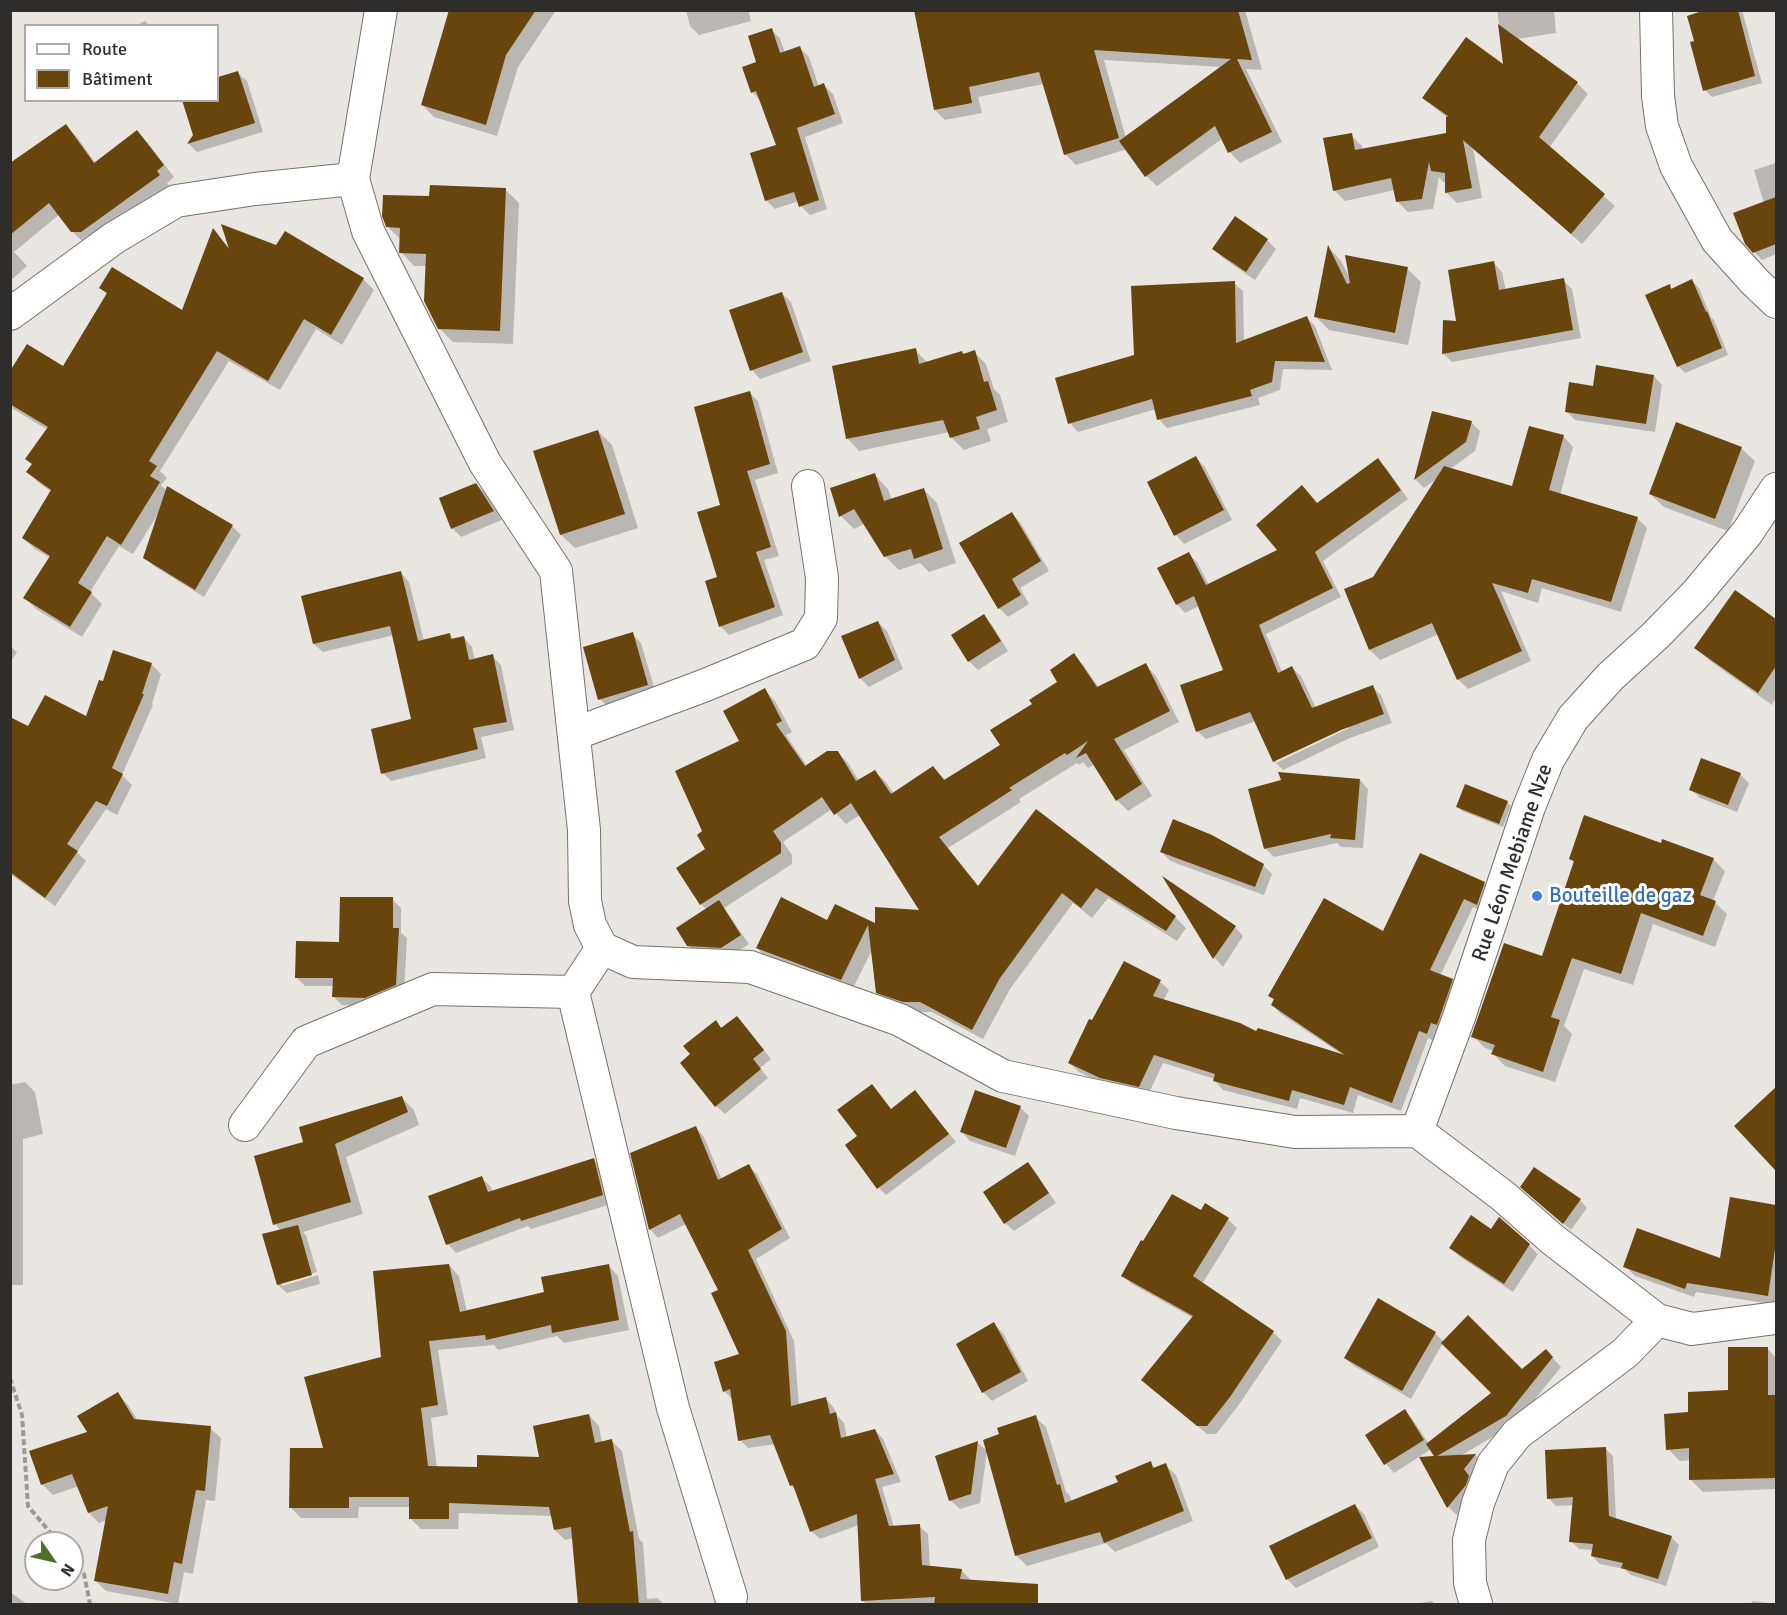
<!DOCTYPE html>
<html>
<head>
<meta charset="utf-8">
<style>
  body { margin:0 }
  #map { position:relative; width:1787px; height:1615px; overflow:hidden; background:#e9e5e0; font-family:Signika,sans-serif }
  canvas { display:block }
  .frame { position:absolute; inset:0; border:12px solid #2f2d2b; pointer-events:none }
  .legend { position:absolute; left:24px; top:24px; width:195px; height:78px; box-sizing:border-box; background:#fff; border:2px solid #acabaa; margin:0; padding:8px 10px; list-style:none; font-size:18px; color:#2f2d2b }
  .legend li { display:flex; align-items:center; gap:12px; height:30px }
  .legend b { width:30px; border:2px solid #acabaa }
  .north { position:absolute; left:24px; top:1531px; width:60px; height:60px; box-sizing:border-box; background:#fff; border:2px solid #acabaa; border-radius:50%; rotate:124deg; font-size:16px; font-weight:700; line-height:24px; text-align:center; color:#2f2d2b }
  .north::after { content:''; display:block; margin:auto; width:21px; height:27px; background:#4c7029; clip-path:polygon(50% 0,100% 100%,50% 72%,0 100%) }
</style>
</head>
<body>
<div id="map">
<canvas width="1787" height="1615"></canvas>
<div class="frame"></div>
<ul class="legend">
<li><b style="height:8px;background:#fff"></b>Route</li>
<li><b style="height:16px;background:#67450d"></b>Bâtiment</li>
</ul>
<div class="north">N</div>
</div>
<script>
const context = document.querySelector('canvas').getContext('2d');
context.lineJoin = 'round';
function fill(path, color) { context.fillStyle = color; context.fill(path, 'evenodd'); }
const shape = rows => new Path2D(rows.map(r => 'M' + r).join(''));
function trace(path, color, width, dash) { context.strokeStyle = color; context.lineWidth = width; context.lineCap = dash ? 'butt' : 'round'; context.setLineDash(dash || []); context.stroke(path); }
function write(font, color, halo, rows, align = 'center') {
  context.font = font + ' Signika,sans-serif'; context.lineWidth = 6; context.setLineDash([]); context.textBaseline = 'middle'; context.strokeStyle = halo; context.fillStyle = color; for (const [text, x, y, turn = 0] of rows) {
    context.save(); context.translate(x, y); context.rotate((+turn || 0) * Math.PI / 180); context.textAlign = isNaN(turn) ? turn : align; if (halo) context.strokeText(text, 0, 0); context.fillText(text, 0, 0); context.restore();
  }
}
fill(shape([
  [451,10,556,10,518,67,497,136,434,117,422,105],
  [686,10,748,10,751,21,699,35,690,26],
  [913,10,1245,10,1262,70,1246,69,1282,142,1240,163,1230,152,1223,138,1157,186,1146,176,1127,149,1076,165,1065,154,1044,84,978,97,982,113,945,120,935,110,916,13],
  [1104,60,1222,67,1126,138],
  [1497,10,1554,10,1556,33,1516,39,1577,83,1588,94,1549,148,1615,206,1582,244,1473,148,1482,198,1457,203,1446,192,1447,182,1443,182,1439,177,1433,209,1408,212,1397,201,1395,190,1345,201,1334,190,1351,135,1362,146,1363,150,1447,134,1448,118,1435,108,1424,98,1505,67],
  [1710,10,1742,10,1762,83,1712,97,1705,90,1696,42],
  [145,21,150,26,135,26],
  [771,30,780,38,785,53,800,48,809,57,819,87,824,85,833,94,843,123,805,137,827,209,810,215,801,206,799,201,775,209,766,200,778,146,762,102,752,92,758,63],
  [238,73,247,81,263,132,197,152,189,144,218,100,218,79],
  [66,126,77,137,96,164,137,132,148,143,174,177,167,183,170,187,93,243,84,243,72,231,60,214,14,252,27,266,10,281,10,166],
  [1776,163,1776,254,1762,260,1746,243,1764,203,1754,170],
  [505,189,519,203,513,344,453,342,439,328,427,266,414,266,401,252,401,240,388,227,430,198],
  [1235,218,1267,240,1276,249,1255,280,1223,258,1214,249],
  [214,231,231,250,363,279,374,290,342,345,316,329,280,390,229,361,160,471,167,478,161,485,167,491,232,526,241,535,204,597,154,566,145,558,158,514,133,554,119,546,90,592,102,604,82,637,36,609,25,598,50,558,35,549,23,538,52,492,39,483,28,472,33,465,48,430,10,407,10,374,63,368,108,295,101,288,182,312],
  [1329,248,1341,261,1350,278,1407,269,1421,282,1408,345,1329,330,1316,317],
  [1494,263,1502,272,1506,291,1563,280,1572,289,1581,338,1452,362,1443,353,1458,322],
  [1692,281,1699,288,1711,317,1714,320,1728,355,1685,373,1678,366,1669,286,1673,290],
  [1234,283,1243,291,1244,342,1307,318,1315,326,1332,370,1283,369,1280,390,1258,398,1260,405,1167,428,1159,419,1156,409,1078,432,1070,423,1135,356],
  [782,293,791,302,811,361,760,379,752,370],
  [915,350,927,362,974,352,986,364,994,389,1000,395,1008,422,987,429,991,441,964,450,952,438,950,432,859,451,848,439],
  [1654,376,1662,385,1655,432,1575,420,1566,411,1594,388],
  [749,392,758,401,778,473,755,480,779,556,764,560,783,615,729,635,721,627,707,582,719,578,722,506],
  [1433,413,1471,422,1480,431,1475,451,1450,469,1513,488,1563,436,1573,447,1560,495,1637,518,1647,528,1621,612,1542,588,1538,603,1501,591,1531,661,1468,689,1458,679,1439,634,1380,660,1370,650,1374,579,1438,478,1424,488,1416,480],
  [598,431,612,445,638,528,575,548,561,535],
  [1741,448,1755,461,1728,531,1664,507,1650,494],
  [1196,458,1205,467,1232,520,1184,544,1176,535],
  [1378,460,1387,469,1408,499,1323,561,1341,597,1266,634,1282,672,1292,668,1301,676,1316,708,1372,687,1381,695,1392,723,1350,738,1283,770,1274,761,1256,721,1206,739,1197,731,1225,671,1199,606,1185,613,1177,604,1188,554,1197,562,1209,585,1280,551,1318,504],
  [1347,726,1349,728,1276,763,1276,759],
  [875,475,888,489,892,500,923,489,937,503,956,563,929,572,920,563,899,570,885,556,864,524,854,529,841,516],
  [476,484,485,493,502,520,461,537,452,528],
  [1011,513,1020,522,1049,571,1020,588,1029,604,1008,617,999,608],
  [401,573,409,582,424,641,449,635,455,640,464,638,472,647,475,660,492,656,501,665,514,730,481,737,486,758,391,781,383,773,413,721,394,635,323,652,314,644],
  [1735,592,1776,621,1776,698,1772,705,1710,661,1696,648],
  [983,616,992,625,1008,651,978,670,969,661,953,635],
  [878,622,887,631,903,669,869,687,860,678],
  [632,634,641,643,656,694,609,708,600,699],
  [10,646,17,652,10,663],
  [1074,655,1084,666,1099,688,1145,665,1156,676,1179,722,1124,750,1152,796,1128,811,1117,800,1095,764,1088,768,1083,762,1079,765,1077,763,1019,799,1021,802,948,848,979,887,1037,811,1175,917,1186,928,1177,941,1108,898,1092,918,1073,903,1010,989,983,1039,932,1012,915,1012,889,1003,878,992,873,948,852,990,768,959,757,948,828,922,836,906,877,926,922,911,860,815,846,824,832,809,783,842,792,855,792,864,724,908,749,944,731,956,698,955,688,945,707,910,701,904,678,868,707,849,704,832,764,690,775,701,792,732,786,735,807,766,837,752,848,763,859,781,875,772,886,782,894,794,933,767,946,781,1002,746,1034,704,1059,682],
  [151,664,161,674,152,704,153,705,122,775,132,785,117,815,106,809,77,852,86,861,55,906,10,874,10,766,28,728,87,718,104,683],
  [1740,774,1749,783,1737,812,1700,798,1691,789],
  [1360,780,1368,789,1363,848,1341,847,1337,843,1274,857,1265,848],
  [1507,802,1511,806,1503,827,1462,811,1458,807],
  [1662,844,1713,859,1725,871,1713,901,1727,914,1715,947,1653,924,1633,985,1584,969,1564,1026,1572,1034,1555,1082,1505,1066,1493,1054,1494,1051,1485,1048,1473,1036,1543,958,1575,863,1570,859],
  [1162,852,1263,865,1272,874,1264,895,1170,861],
  [1167,881,1235,927,1243,936,1223,967,1215,958],
  [1484,883,1493,892,1486,913,1473,907,1440,976,1452,980,1460,989,1436,1042,1428,1038,1401,1111,1358,1095,1353,1113,1300,1098,1297,1109,1223,1090,1215,1081,1215,1079,1163,1063,1148,1095,1110,1087,1079,1072,1070,1063,1125,963,1160,982,1169,990,1163,1001,1256,1033,1343,1055,1281,1014,1273,1005,1275,1001,1270,995,1383,933],
  [392,899,401,908,401,933,407,938,404,994,375,1006,342,1005,333,996,334,986,305,986,296,977,341,944],
  [716,1022,723,1029,745,1027,771,1059,760,1068,768,1078,725,1114,716,1106,692,1055],
  [25,1082,35,1092,43,1134,23,1139,23,1285,10,1285,10,1085],
  [872,1086,892,1110,915,1092,956,1142,886,1195,879,1188,859,1136],
  [402,1098,414,1110,419,1125,346,1157,363,1214,303,1232,306,1235,317,1272,282,1282,282,1286,318,1275,320,1284,287,1293,278,1285,281,1231,275,1224,305,1143],
  [1767,1098,1776,1107,1776,1169,1736,1126],
  [1020,1107,1029,1116,1015,1156,970,1141,962,1132],
  [696,1128,704,1137,722,1180,748,1166,757,1174,790,1238,756,1259,794,1341,799,1406,826,1399,834,1408,836,1414,844,1423,847,1438,875,1430,883,1439,901,1482,882,1487,894,1527,919,1526,928,1534,930,1567,961,1570,969,1578,969,1581,998,1604,867,1604,863,1601,859,1525,820,1539,811,1531,797,1491,791,1486,775,1444,748,1448,740,1440,733,1400,724,1391,741,1355,720,1290,686,1224,658,1238,650,1229,632,1154],
  [594,1160,603,1168,611,1204,531,1229,528,1226,456,1253,448,1244,482,1178,491,1187,493,1192],
  [1027,1164,1036,1173,1056,1203,1014,1231,1005,1223],
  [1529,1194,1580,1200,1587,1208,1571,1230],
  [1731,1199,1776,1206,1776,1305,1696,1292,1694,1297,1635,1276,1625,1266,1721,1260],
  [1201,1212,1228,1219,1237,1228,1202,1284,1273,1332,1282,1341,1238,1406,1216,1434,1207,1434,1143,1380,1193,1318,1132,1284,1123,1276],
  [1491,1231,1529,1245,1538,1254,1513,1292,1460,1257,1451,1248],
  [449,1265,459,1276,467,1312,546,1293,608,1265,618,1276,629,1330,564,1343,557,1336,498,1350,494,1345,438,1350,448,1415,431,1418,437,1468,478,1468,541,1459,589,1415,599,1426,602,1443,612,1441,622,1451,639,1539,643,1543,647,1599,657,1598,664,1604,579,1604,573,1538,565,1540,555,1530,552,1516,459,1513,458,1529,421,1529,410,1518,410,1507,359,1507,358,1518,301,1518,291,1508,324,1449,383,1358],
  [994,1324,1003,1333,1028,1381,992,1401,983,1392],
  [1435,1333,1444,1342,1522,1371,1546,1351,1561,1367,1515,1424,1460,1456,1475,1455,1484,1464,1474,1493,1457,1515,1448,1507,1422,1458,1437,1457,1431,1449,1394,1473,1386,1464,1367,1435,1404,1411,1413,1420,1429,1444,1493,1393,1443,1343,1411,1399,1354,1366,1345,1358],
  [1767,1348,1776,1358,1776,1489,1703,1492,1691,1480,1691,1460,1680,1461,1668,1449,1690,1414,1730,1392],
  [118,1394,128,1405,138,1421,210,1428,221,1438,215,1501,206,1500,193,1574,184,1572,178,1604,106,1591,96,1581,107,1520,99,1523,89,1513,79,1486,53,1495,42,1484,89,1433],
  [1035,1417,1046,1427,1066,1492,1070,1496,1072,1502,1120,1483,1150,1463,1156,1469,1165,1465,1176,1475,1193,1521,1115,1552,1106,1543,1027,1566,1016,1555,1001,1435],
  [978,1443,987,1451,980,1503,960,1509,951,1501,936,1457],
  [1605,1448,1613,1456,1616,1520,1671,1537,1679,1545,1666,1586,1631,1575,1624,1569,1600,1564,1592,1556,1593,1550,1579,1549,1571,1541,1574,1505,1556,1506,1548,1498],
  [1355,1506,1364,1514,1379,1547,1296,1588,1287,1579],
  [10,1592,27,1604,10,1604],
  [1432,1601,1435,1604,1414,1604],
  [1752,1601,1775,1604,1751,1604]
]), '#0003');
fill(shape([
  [449,10,536,10,506,55,486,125,421,105],
  [914,10,1238,10,1252,60,1237,59,1272,132,1228,153,1215,126,1145,177,1119,141,1231,59,1094,50,1119,138,1064,155,1039,72,969,87,972,103,934,110],
  [1705,10,1738,10,1755,76,1703,91,1690,42,1694,41,1687,16],
  [1498,24,1578,82,1539,137,1605,194,1571,234,1463,140,1472,188,1445,193,1445,173,1431,171,1429,162,1422,199,1396,202,1391,178,1333,191,1323,138,1352,133,1355,150,1446,133,1446,117,1448,116,1422,98,1466,37,1503,64],
  [772,28,780,53,800,46,814,87,824,83,835,114,797,128,819,200,799,207,794,192,765,201,750,153,776,145,756,91,751,93,742,67,756,62,748,36],
  [238,71,255,123,187,144,193,135,182,100,218,100,218,77],
  [66,124,94,163,137,130,164,165,157,171,160,175,81,232,71,232,49,203,10,235,10,163],
  [430,185,506,188,500,331,438,329,424,301,426,254,399,253,400,228,386,227,385,224,382,216,383,195,429,196],
  [1776,197,1776,244,1753,253,1745,244,1733,213],
  [1235,216,1268,239,1246,272,1212,249],
  [221,224,276,245,285,231,364,278,331,335,304,319,268,381,217,351,149,461,157,466,150,476,160,482,121,545,107,536,78,583,92,592,70,627,23,598,50,556,22,538,51,490,26,472,32,464,25,459,48,427,10,404,10,371,27,344,63,366,107,293,99,288,112,267,182,310,213,228,229,249],
  [1328,245,1347,284,1350,283,1345,255,1408,267,1395,333,1314,317],
  [1494,261,1499,290,1564,278,1573,330,1442,354,1443,320,1456,321,1448,270],
  [1692,279,1706,312,1707,311,1722,348,1677,367,1645,295,1670,284,1671,289],
  [1235,281,1236,343,1307,316,1325,362,1275,361,1272,382,1250,390,1252,396,1157,420,1152,399,1068,424,1055,378,1134,355,1131,286],
  [782,292,803,352,750,371,729,310],
  [916,348,919,364,962,351,963,354,975,350,984,382,988,381,997,410,976,417,980,429,950,438,943,420,846,439,832,366],
  [1596,365,1654,375,1646,424,1565,412,1569,382,1593,386],
  [750,391,770,464,747,471,771,547,756,552,775,607,719,627,705,581,717,577,697,512,720,505,694,407],
  [1432,411,1472,421,1466,442,1414,480],
  [1676,422,1742,447,1715,519,1649,494],
  [1529,426,1564,435,1549,490,1638,517,1611,602,1532,579,1528,593,1492,583,1522,651,1457,680,1432,623,1369,650,1344,589,1373,577,1444,466,1512,486],
  [598,430,625,514,560,535,533,451],
  [1196,456,1224,510,1174,536,1147,482],
  [1378,458,1401,490,1315,552,1333,588,1259,625,1278,673,1292,666,1312,708,1373,685,1384,714,1341,730,1273,762,1250,712,1196,732,1180,685,1223,670,1194,596,1176,605,1157,568,1189,552,1206,585,1277,550,1256,525,1302,485,1317,503],
  [875,473,884,501,924,488,943,549,914,559,911,549,884,557,854,509,839,517,830,488],
  [476,483,494,511,451,529,439,498],
  [167,486,233,525,195,590,143,558],
  [1012,512,1041,561,1012,579,1021,595,998,609,959,543],
  [401,571,418,641,450,633,451,639,464,636,469,660,493,654,507,722,473,728,478,749,381,774,371,729,411,719,390,626,313,644,301,596],
  [1735,590,1776,619,1776,666,1758,693,1694,648],
  [984,614,1001,641,968,662,951,635],
  [878,621,895,660,859,679,841,636],
  [633,632,648,685,598,700,583,647],
  [113,650,152,663,142,694,144,694,112,768,123,774,107,806,96,801,67,844,78,851,45,898,10,872,10,717,28,726,45,695,86,716,99,680,103,681],
  [1074,653,1097,687,1146,663,1170,711,1114,739,1142,784,1116,801,1086,753,1076,758,1088,741,1067,755,1065,753,1009,788,1012,790,939,837,978,886,1036,809,1176,916,1166,931,1096,888,1081,908,1062,893,1000,978,972,1030,920,1002,903,1002,876,993,868,925,841,980,756,948,781,897,827,920,835,904,875,923,875,907,919,910,851,803,834,815,822,797,773,831,781,843,781,853,700,905,676,868,705,849,697,835,702,831,675,771,739,741,723,711,765,688,782,721,776,724,805,766,827,751,838,751,856,781,875,770,891,794,933,766,944,780,1000,745,990,730,1032,704,1029,700,1057,682,1050,670],
  [1701,758,1741,773,1728,805,1689,790],
  [1278,772,1360,779,1355,840,1330,838,1331,834,1264,849,1248,789,1281,780],
  [1465,784,1508,801,1499,824,1456,807],
  [1584,815,1661,843,1662,839,1714,858,1700,895,1716,901,1703,936,1641,913,1621,974,1572,958,1551,1017,1560,1020,1543,1072,1491,1054,1495,1045,1471,1037,1504,943,1542,956,1574,861,1569,859],
  [1173,819,1212,835,1264,864,1255,887,1160,852],
  [1420,853,1485,882,1477,905,1464,899,1430,970,1453,979,1437,1025,1431,1023,1427,1034,1419,1031,1392,1103,1350,1087,1344,1105,1292,1090,1289,1101,1213,1081,1215,1074,1154,1055,1139,1087,1100,1078,1068,1063,1089,1019,1092,1020,1124,961,1161,980,1153,996,1240,1023,1256,1031,1258,1028,1345,1055,1271,1005,1274,999,1268,996,1324,898,1383,931],
  [1162,876,1236,926,1213,959],
  [340,897,393,897,393,928,399,928,396,985,365,998,332,997,333,978,295,978,296,941,339,942],
  [719,900,741,935,721,948,687,946,676,928],
  [737,1016,764,1050,753,1059,761,1069,715,1107,680,1063,690,1054,683,1046,716,1020,721,1028],
  [872,1084,891,1109,915,1090,949,1134,877,1189,845,1145,857,1136,837,1110],
  [1776,1087,1776,1171,1734,1126],
  [975,1090,1021,1106,1006,1148,960,1132],
  [402,1096,408,1112,335,1144,351,1202,273,1225,254,1156,303,1142,299,1127],
  [696,1126,718,1180,749,1164,782,1229,748,1250,786,1331,791,1406,826,1397,830,1414,836,1412,841,1438,875,1429,894,1474,875,1479,889,1526,920,1524,922,1565,962,1569,960,1579,1038,1584,1038,1605,934,1605,935,1597,861,1601,857,1514,810,1532,793,1485,790,1486,770,1435,738,1441,730,1389,723,1392,714,1362,739,1354,711,1293,718,1290,680,1214,649,1230,630,1153],
  [594,1158,603,1195,521,1221,520,1218,446,1245,428,1196,482,1176,488,1192],
  [1028,1162,1049,1193,1004,1224,983,1192],
  [1534,1167,1581,1199,1563,1224,1520,1187],
  [1172,1194,1201,1210,1205,1203,1229,1218,1193,1276,1274,1331,1230,1397,1207,1426,1197,1426,1141,1380,1193,1316,1121,1276,1141,1240,1143,1241],
  [1730,1197,1776,1205,1776,1242,1768,1296,1687,1283,1685,1289,1623,1267,1637,1228,1720,1258],
  [1471,1215,1491,1229,1499,1217,1530,1244,1504,1284,1449,1248],
  [298,1225,312,1275,277,1285,262,1234],
  [449,1264,460,1312,544,1292,541,1277,609,1264,619,1320,552,1333,551,1325,486,1340,485,1335,429,1341,438,1405,421,1408,428,1466,477,1467,477,1455,539,1457,533,1426,589,1414,595,1443,612,1439,630,1532,633,1531,639,1605,578,1605,571,1527,554,1530,549,1507,449,1503,449,1519,409,1519,409,1497,349,1497,349,1508,289,1508,290,1448,323,1448,304,1377,381,1357,373,1271],
  [1378,1298,1436,1332,1402,1391,1344,1358],
  [1468,1315,1522,1369,1546,1349,1553,1357,1506,1416,1437,1456,1476,1454,1464,1469,1469,1476,1466,1485,1447,1508,1419,1457,1434,1456,1426,1444,1491,1393,1441,1343],
  [994,1322,1021,1372,982,1393,956,1344],
  [1728,1347,1768,1347,1768,1395,1776,1395,1776,1478,1689,1480,1689,1448,1666,1450,1664,1414,1688,1412,1688,1392,1728,1390],
  [118,1392,134,1419,211,1426,205,1491,196,1490,182,1564,174,1562,168,1594,94,1581,108,1506,88,1513,72,1474,41,1485,29,1451,87,1432,77,1416],
  [1405,1409,1424,1440,1384,1465,1365,1435],
  [1036,1415,1057,1485,1060,1484,1065,1503,1118,1482,1115,1476,1151,1461,1153,1468,1166,1463,1184,1511,1104,1543,1100,1532,1015,1556,983,1440,999,1434,997,1428],
  [978,1441,971,1494,949,1501,935,1456],
  [1606,1447,1609,1516,1672,1536,1658,1579,1621,1568,1623,1563,1591,1556,1593,1544,1569,1542,1573,1497,1547,1499,1545,1450],
  [1355,1504,1372,1538,1286,1580,1269,1546]
]), '#67450d');
const street = shape([
  [1656,10,1658,96,1662,126,1676,166,1717,240,1755,282,1776,302],
  [353,179,368,231,485,463,556,571,584,830,585,901,590,925,602,948,633,962,750,967,900,1020,1003,1076,1176,1113,1295,1132,1417,1131,1503,1196,1552,1239,1657,1320,1692,1329,1776,1318],
  [10,314,114,238,176,201,255,189,353,179,381,10],
  [574,734,703,686,805,644,821,618,822,578,808,486],
  [573,992,673,1408,731,1597],
  [245,1125,306,1042,433,989,573,992,602,948],
  [1417,1131,1459,1017,1529,807,1548,760,1573,718,1610,677,1655,636,1696,594,1747,533,1776,489],
  [1476,1604,1470,1583,1469,1540,1478,1503,1493,1464,1517,1434,1625,1353,1657,1320]
]);
trace(street, '#75726e', 34);
trace(shape([
  [10,1378,22,1415,28,1506,59,1543],
  [72,1559,84,1574,90,1604]
]), '#9d9a96', 4, [6, 3]);
trace(street, '#fff', 32);
for (const [x, y, r, color] of [
  [1537,896,6,"#3f7fe0"]
]) { const dot = new Path2D(); dot.arc(x, y, r, 0, 2 * Math.PI); context.fillStyle = color; context.fill(dot); trace(dot, '#fff', 2); }
write('21px', '#2f2d2b', '#fff', [
  ["Rue Léon Mebiame Nze",1513,863,-71]
]);
write('21px', '#366cbe', '#fff', [
  ["Bouteille de gaz",1549,896]
], 'left');
</script>
</body>
</html>
